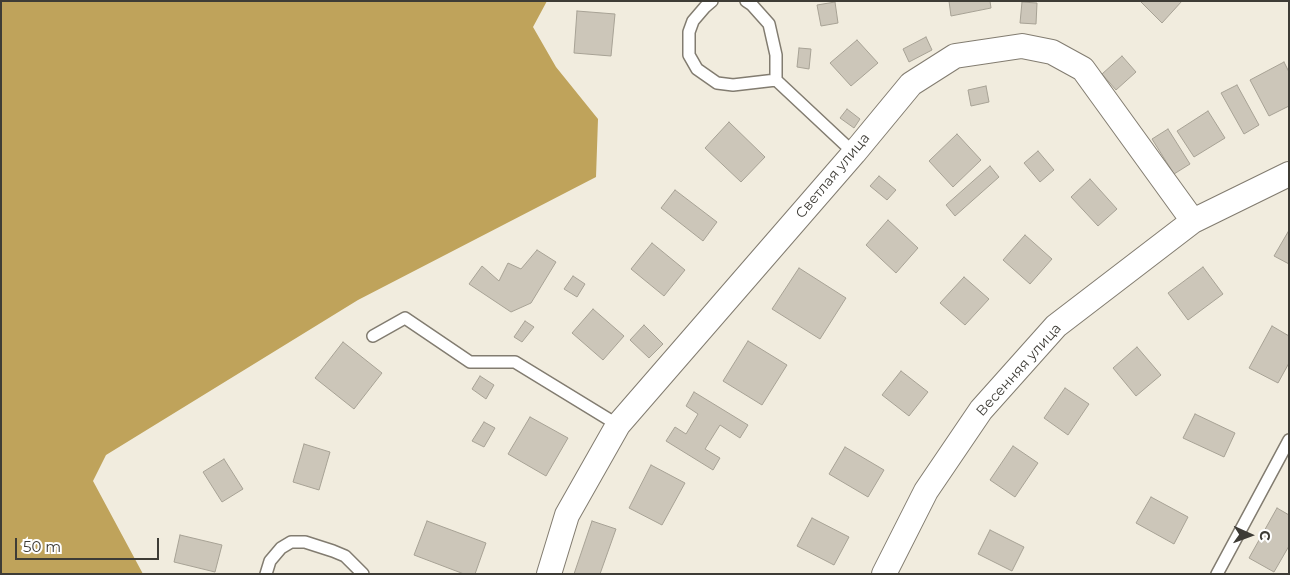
<!DOCTYPE html>
<html>
<head>
<meta charset="utf-8">
<style>
  body { margin:0 }
  #map { position:relative; width:1290px; height:575px; overflow:hidden; background:#f1ecde; font-family:Montserrat,sans-serif }
  canvas { display:block }
  .frame { position:absolute; inset:0; border:2px solid #3e3c36; pointer-events:none }
  .north { position:absolute; left:1225px; top:510px; width:50px; height:50px; -webkit-text-stroke:4px #fff; paint-order:stroke; rotate:92deg; font-size:14px; font-weight:700; line-height:20px; text-align:center; color:#3e3c36 }
  .north::after { content:''; display:block; margin:auto; width:18px; height:22px; background:#3e3c36; clip-path:polygon(50% 0,100% 100%,50% 72%,0 100%) }
  .scale { position:absolute; left:15px; top:538px; width:144px; height:22px; box-sizing:border-box; border:2px solid #3e3c36; border-top:0; padding-left:6px; font-size:15px; line-height:18px; white-space:nowrap; color:#3e3c36; -webkit-text-stroke:4px #fff; paint-order:stroke }
</style>
</head>
<body>
<div id="map">
<canvas width="1290" height="575"></canvas>
<div class="frame"></div>
<div class="north">С</div>
<div class="scale">50 m</div>
</div>
<script>
const context = document.querySelector('canvas').getContext('2d');
context.lineJoin = 'round';
function fill(path, color) { context.fillStyle = color; context.fill(path, 'evenodd'); }
const shape = rows => new Path2D(rows.map(r => 'M' + r).join(''));
function trace(path, color, width, dash) { context.strokeStyle = color; context.lineWidth = width; context.lineCap = dash ? 'butt' : 'round'; context.setLineDash(dash || []); context.stroke(path); }
function write(font, color, halo, rows, align = 'center') {
  context.font = font + ' Montserrat,sans-serif'; context.lineWidth = 4; context.setLineDash([]); context.textBaseline = 'middle'; context.strokeStyle = halo; context.fillStyle = color; for (const [text, x, y, turn = 0] of rows) {
    context.save(); context.translate(x, y); context.rotate((+turn || 0) * Math.PI / 180); context.textAlign = isNaN(turn) ? turn : align; if (halo) context.strokeText(text, 0, 0); context.fillText(text, 0, 0); context.restore();
  }
}
fill(shape([
  [1,1,547,1,533,27,556,67,598,119,596,177,358,300,106,455,93,481,143,574,1,574]
]), '#bfa35b');
const building = shape([
  [949,1,990,1,991,8,951,16,949,1],
  [1140,1,1182,1,1162,23,1140,1],
  [835,2,838,23,821,26,817,5,835,2],
  [1022,2,1037,3,1036,24,1020,23,1022,2],
  [577,11,615,14,611,56,574,53,577,11],
  [926,37,932,50,909,62,903,49,926,37],
  [857,40,878,63,851,86,830,63,857,40],
  [799,48,811,49,809,69,797,67,799,48],
  [1122,56,1136,72,1116,90,1102,74,1122,56],
  [1284,62,1289,72,1289,106,1269,116,1250,80,1284,62],
  [1237,85,1259,125,1244,134,1221,93,1237,85],
  [986,86,989,102,971,106,968,90,986,86],
  [847,109,860,119,854,128,840,118,847,109],
  [1208,111,1225,138,1194,157,1177,131,1208,111],
  [729,122,765,157,741,182,705,148,729,122],
  [1168,129,1190,164,1174,174,1152,139,1168,129],
  [957,134,981,160,953,187,929,161,957,134],
  [1038,151,1054,170,1040,182,1024,163,1038,151],
  [990,166,999,177,955,216,946,205,990,166],
  [879,176,896,190,887,200,870,186,879,176],
  [1090,179,1117,209,1098,226,1071,197,1090,179],
  [675,190,717,222,703,241,661,208,675,190],
  [888,220,918,248,896,273,866,245,888,220],
  [1288,232,1289,232,1289,264,1274,256,1288,232],
  [1025,235,1052,259,1030,284,1003,260,1025,235],
  [652,243,685,270,664,296,631,269,652,243],
  [537,250,556,262,531,303,511,312,469,284,482,266,499,281,508,263,521,269,537,250],
  [1203,267,1223,294,1188,320,1168,293,1203,267],
  [799,268,846,298,820,339,772,309,799,268],
  [573,276,585,284,577,297,564,289,573,276],
  [964,277,989,299,965,325,940,303,964,277],
  [593,309,624,336,603,360,572,333,593,309],
  [525,321,534,327,522,342,514,337,525,321],
  [644,325,663,344,649,358,630,340,644,325],
  [1272,326,1289,336,1289,363,1278,383,1249,368,1272,326],
  [748,341,787,365,762,405,723,381,748,341],
  [343,342,382,373,354,409,315,378,343,342],
  [1137,347,1161,375,1136,396,1113,368,1137,347],
  [901,371,928,392,909,416,882,395,901,371],
  [480,376,494,385,486,399,472,389,480,376],
  [1065,388,1089,404,1068,435,1044,418,1065,388],
  [694,392,748,425,740,438,720,425,705,449,720,458,713,470,666,441,675,427,686,434,698,414,686,406,694,392],
  [1195,414,1235,433,1224,457,1183,438,1195,414],
  [530,417,568,438,546,476,508,454,530,417],
  [484,422,495,428,484,447,472,441,484,422],
  [304,444,330,452,319,490,293,482,304,444],
  [1013,446,1038,463,1015,497,990,480,1013,446],
  [845,447,884,470,868,497,829,474,845,447],
  [224,459,243,489,222,502,203,472,224,459],
  [651,465,685,483,662,525,629,508,651,465],
  [1151,497,1188,517,1174,544,1136,523,1151,497],
  [1277,508,1289,515,1289,546,1274,572,1249,558,1277,508],
  [812,518,849,537,834,565,797,546,812,518],
  [427,521,486,543,475,574,464,574,414,555,427,521],
  [592,521,616,529,600,574,574,574,592,521],
  [990,530,1024,547,1012,571,978,554,990,530],
  [180,535,222,545,215,572,174,562,180,535]
]);
fill(building, '#ccc6b9');
trace(building, '#a7a295', 1);
const lane = shape([
  [712,1,705,7,693,21,689,32,689,55,697,69,717,83,733,85,776,80],
  [746,1,752,5,769,24,776,55,776,80,854,153],
  [373,336,405,318,470,362,515,362,618,425],
  [266,574,270,561,281,548,291,542,305,542,333,551,345,556,363,574],
  [1217,574,1289,440]
]);
const street = shape([
  [549,574,567,515,618,425,854,153,911,84,955,56,1022,46,1052,52,1083,69,1193,221],
  [884,574,926,491,981,410,1056,326,1193,221,1289,174]
]);
trace(lane, '#827c70', 14);
trace(street, '#827c70', 26);
trace(lane, '#fff', 11);
trace(street, '#fff', 24);
write('14px', '#3e3c36', '#fff', [
  ["Светлая улица",833,176,-50],
  ["Весенняя улица",1019,370,-48]
]);
</script>
</body>
</html>
